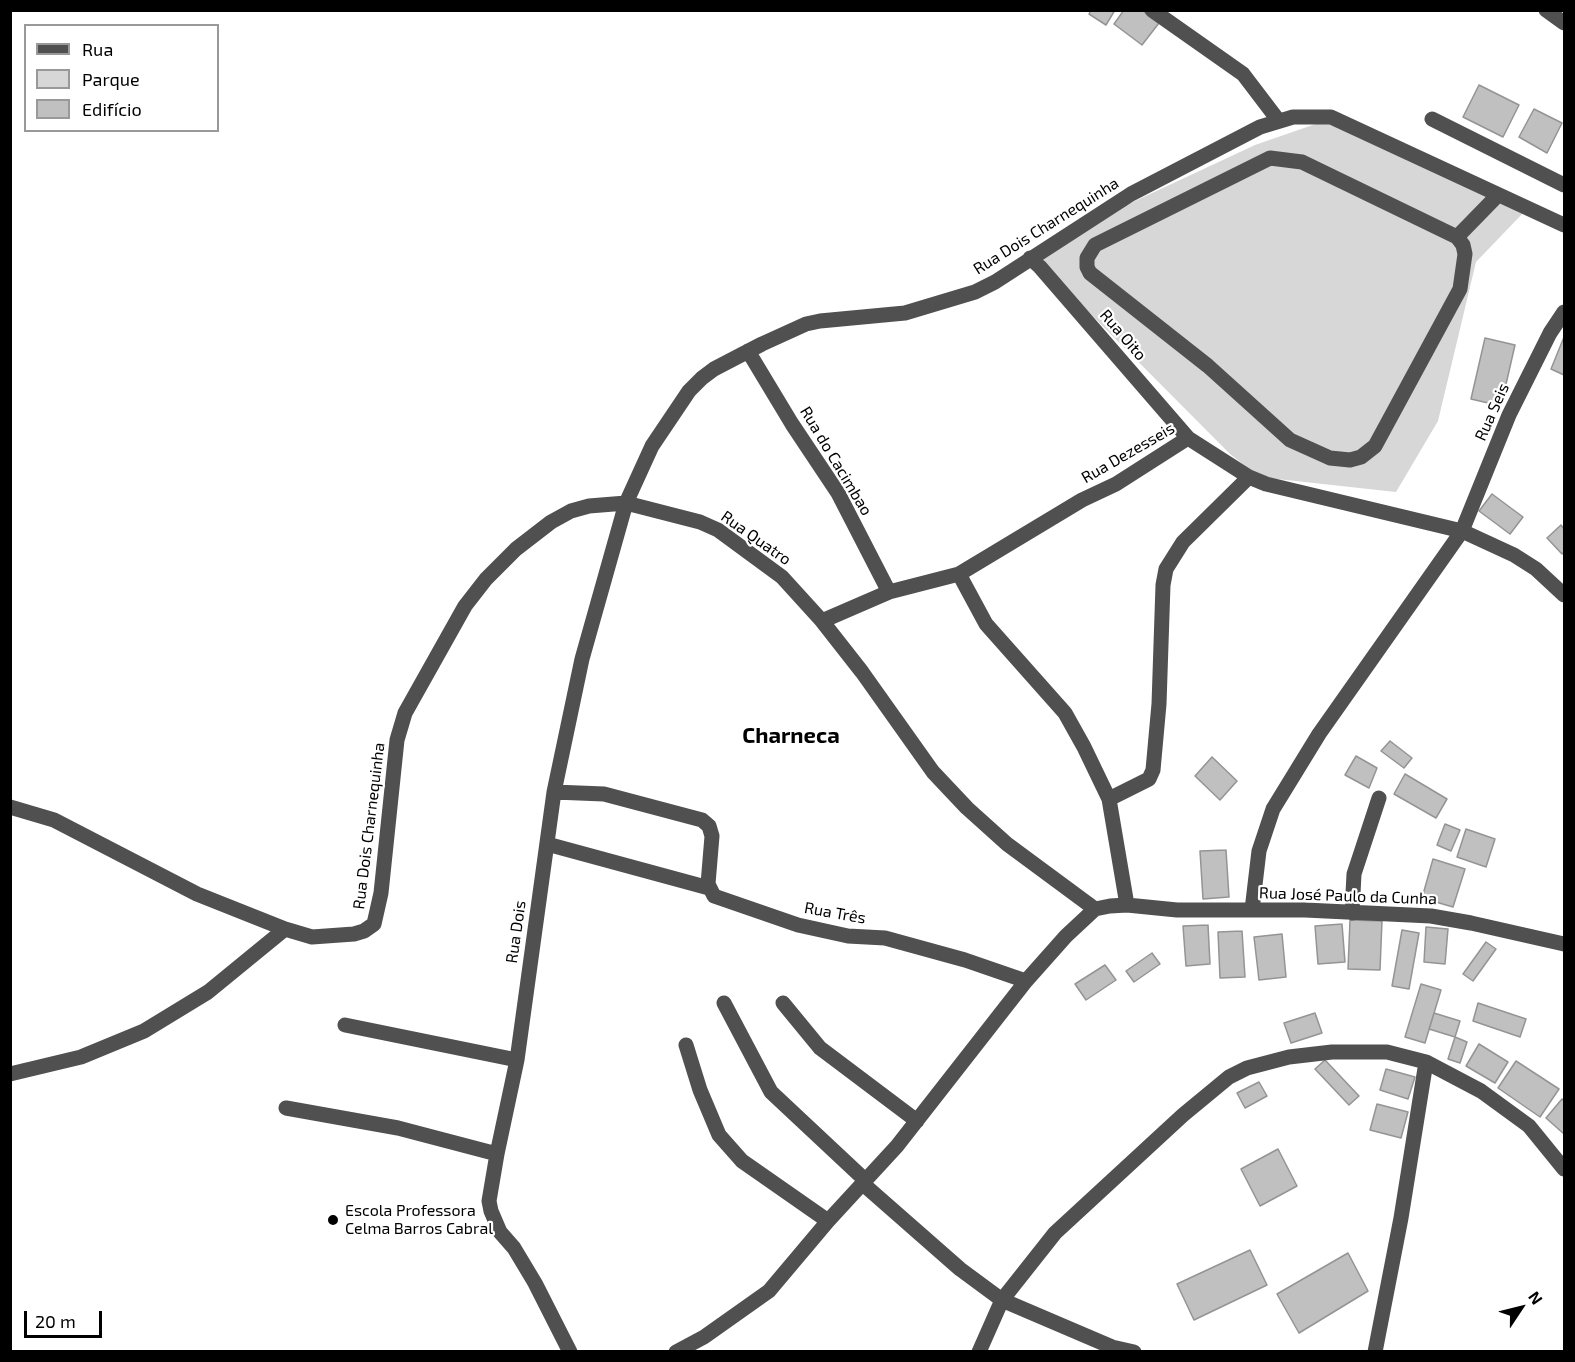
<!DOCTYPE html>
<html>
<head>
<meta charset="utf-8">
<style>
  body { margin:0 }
  #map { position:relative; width:1575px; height:1362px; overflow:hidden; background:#fff; font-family:"Exo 2",sans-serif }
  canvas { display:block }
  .frame { position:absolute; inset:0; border:12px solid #000; pointer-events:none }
  .legend { position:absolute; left:24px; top:24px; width:195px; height:108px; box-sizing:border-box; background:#fff; border:2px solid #999; margin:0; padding:8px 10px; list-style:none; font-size:18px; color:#000 }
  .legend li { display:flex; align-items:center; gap:12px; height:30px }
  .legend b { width:30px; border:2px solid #999 }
  .north { position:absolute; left:1491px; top:1278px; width:60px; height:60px; -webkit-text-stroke:4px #fff; paint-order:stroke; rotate:55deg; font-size:16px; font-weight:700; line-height:24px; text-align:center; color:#000 }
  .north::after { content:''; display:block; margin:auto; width:21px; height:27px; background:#000; clip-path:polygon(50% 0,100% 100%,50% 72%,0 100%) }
  .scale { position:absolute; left:24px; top:1311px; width:78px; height:27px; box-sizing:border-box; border:3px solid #000; border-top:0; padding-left:8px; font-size:18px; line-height:21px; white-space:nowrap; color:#000; -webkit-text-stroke:4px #fff; paint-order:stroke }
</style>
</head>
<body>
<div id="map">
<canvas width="1575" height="1362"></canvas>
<div class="frame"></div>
<ul class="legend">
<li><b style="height:8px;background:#505050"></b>Rua</li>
<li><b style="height:16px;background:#d7d7d7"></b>Parque</li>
<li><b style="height:16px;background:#c0c0c0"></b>Edifício</li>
</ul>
<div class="north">N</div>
<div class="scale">20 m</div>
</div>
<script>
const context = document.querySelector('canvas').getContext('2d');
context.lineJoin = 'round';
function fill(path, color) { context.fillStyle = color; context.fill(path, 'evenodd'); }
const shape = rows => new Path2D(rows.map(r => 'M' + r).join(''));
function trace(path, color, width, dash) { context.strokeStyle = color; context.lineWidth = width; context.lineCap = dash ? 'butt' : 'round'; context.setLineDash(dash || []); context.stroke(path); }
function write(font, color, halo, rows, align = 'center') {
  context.font = font + ' "Exo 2",sans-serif'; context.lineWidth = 4.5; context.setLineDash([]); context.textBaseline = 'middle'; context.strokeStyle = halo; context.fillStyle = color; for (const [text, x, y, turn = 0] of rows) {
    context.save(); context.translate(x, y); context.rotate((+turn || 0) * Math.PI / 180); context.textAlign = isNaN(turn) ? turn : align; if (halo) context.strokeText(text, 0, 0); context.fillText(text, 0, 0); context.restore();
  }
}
fill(shape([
  [1330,119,1525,211,1476,262,1438,421,1396,492,1259,477,1230,454,1038,261,1120,208,1255,145]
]), '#d7d7d7');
const building = shape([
  [1091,10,1115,10,1106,25,1089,14,1091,10],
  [1124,10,1142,10,1159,23,1142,45,1114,24,1124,10],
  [1479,85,1519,105,1503,137,1463,117,1479,85],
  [1534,109,1562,123,1547,153,1519,137,1534,109],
  [1564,337,1564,375,1551,369,1564,337],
  [1485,338,1515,345,1501,406,1471,399,1485,338],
  [1492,494,1523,517,1510,534,1479,511,1492,494],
  [1561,525,1564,529,1564,552,1562,554,1547,538,1561,525],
  [1390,741,1412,758,1404,768,1381,751,1390,741],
  [1356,756,1377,768,1369,788,1345,775,1356,756],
  [1212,757,1237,781,1220,800,1195,776,1212,757],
  [1405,774,1447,799,1436,818,1394,794,1405,774],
  [1445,824,1460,830,1451,851,1437,845,1445,824],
  [1466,829,1495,839,1486,867,1457,857,1466,829],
  [1226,850,1229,897,1203,899,1200,851,1226,850],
  [1433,859,1465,869,1453,907,1422,898,1433,859],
  [1350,920,1382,921,1380,970,1348,969,1350,920],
  [1342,924,1345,962,1318,964,1315,926,1342,924],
  [1208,925,1210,964,1186,966,1183,926,1208,925],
  [1426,927,1448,929,1445,964,1424,962,1426,927],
  [1402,930,1419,933,1409,989,1392,986,1402,930],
  [1242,931,1245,977,1220,978,1218,932,1242,931],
  [1282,934,1286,977,1259,980,1254,937,1282,934],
  [1486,942,1496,949,1473,981,1463,974,1486,942],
  [1152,953,1160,964,1134,982,1126,971,1152,953],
  [1105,965,1116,980,1086,1000,1075,984,1105,965],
  [1421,984,1441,990,1425,1043,1405,1037,1421,984],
  [1478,1003,1526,1019,1520,1037,1473,1021,1478,1003],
  [1315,1013,1322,1033,1291,1043,1284,1023,1315,1013],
  [1434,1013,1460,1021,1455,1037,1429,1029,1434,1013],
  [1455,1037,1467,1042,1460,1063,1448,1059,1455,1037],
  [1479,1044,1508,1062,1495,1083,1466,1066,1479,1044],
  [1325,1060,1359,1096,1349,1105,1315,1069,1325,1060],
  [1516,1061,1559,1089,1540,1117,1498,1088,1516,1061],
  [1386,1069,1415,1077,1408,1099,1380,1090,1386,1069],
  [1259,1082,1267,1096,1245,1108,1237,1093,1259,1082],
  [1562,1099,1564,1101,1564,1134,1546,1118,1562,1099],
  [1377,1104,1408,1112,1401,1138,1370,1130,1377,1104],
  [1278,1149,1297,1186,1260,1206,1241,1169,1278,1149],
  [1250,1250,1267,1285,1194,1320,1177,1284,1250,1250],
  [1348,1253,1368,1291,1299,1333,1277,1294,1348,1253]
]);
fill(building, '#c0c0c0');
trace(building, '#949494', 1.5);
trace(shape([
  [1152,10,1243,74,1278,120],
  [1546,10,1564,23],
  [1432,119,1564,185],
  [1270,158,1302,162,1457,237,1463,245,1465,254,1460,289,1375,446,1361,457,1350,460,1330,458,1290,440,1208,366,1090,273,1087,267,1087,258,1095,245,1270,158],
  [1457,237,1498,195],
  [1030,258,1040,267,1188,438,1249,477,1266,484,1462,531,1514,555,1536,569,1564,595],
  [748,351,792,424,838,493,889,592],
  [959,574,986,624,1065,713,1084,747,1109,799,1127,905],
  [822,621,889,592,959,574,1082,500,1116,484,1188,438],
  [554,792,604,794,702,820,709,826,712,836,708,884,714,896,798,925,848,936,885,938,965,960,1026,981],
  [1109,799,1149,779,1153,770,1159,704,1163,585,1166,569,1183,542,1249,477],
  [10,807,54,820,197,894,285,929,312,937,354,934,364,931,374,924,381,893,397,740,405,713,465,606,486,579,516,549,551,522,571,511,589,506,626,503,700,522,718,530,782,577,822,621,862,672,933,772,967,808,1007,844,1095,909],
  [547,844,709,888],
  [1252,910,1259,851,1273,809,1319,734,1462,531,1509,415,1550,333,1564,312],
  [1352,913,1354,874,1379,798],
  [724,1003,771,1092,865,1180],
  [783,1003,820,1048,917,1121],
  [345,1025,517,1060],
  [686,1045,700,1090,719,1135,742,1161,828,1221],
  [10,1074,81,1057,144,1031,208,992,285,929],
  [286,1108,398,1128,497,1154],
  [862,1183,960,1269,1002,1300,1112,1347,1134,1352],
  [570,1352,535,1283,514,1248,500,1232,491,1211,489,1201,497,1154,517,1060,554,792,582,659,626,503,652,446,689,391,702,378,714,369,762,344,806,324,820,321,905,313,975,292,995,282,1131,194,1260,127,1293,117,1331,117,1564,225],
  [676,1352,704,1337,769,1291,828,1221,897,1146,1026,981,1066,936,1095,909,1110,906,1127,905,1177,910,1305,910,1431,916,1471,923,1564,944],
  [979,1352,1002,1300,1055,1233,1183,1115,1229,1077,1247,1068,1289,1057,1332,1052,1387,1052,1426,1062,1481,1091,1529,1126,1564,1169],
  [1375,1352,1401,1218,1426,1062]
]), '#505050', 15);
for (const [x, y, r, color] of [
  [333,1220,6,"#000"]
]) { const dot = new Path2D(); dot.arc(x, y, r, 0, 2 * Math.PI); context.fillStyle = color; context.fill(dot); trace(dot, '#fff', 2); }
write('16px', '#000', '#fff', [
  ["Rua Dois Charnequinha",1046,226,-32],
  ["Rua Oito",1123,335,49],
  ["Rua Seis",1492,412,-66],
  ["Rua Dezesseis",1128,453,-30],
  ["Rua do Cacimbao",836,461,59],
  ["Rua Quatro",756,538,35],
  ["Rua Dois Charnequinha",369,826,-83],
  ["Rua José Paulo da Cunha",1348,896,2],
  ["Rua Três",835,913,10],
  ["Rua Dois",516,932,-82]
]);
write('16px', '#000', '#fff', [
  ["Escola Professora",345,1211],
  ["Celma Barros Cabral",345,1229]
], 'left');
write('bold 22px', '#000', '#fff', [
  ["Charneca",791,736]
]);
</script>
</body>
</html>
